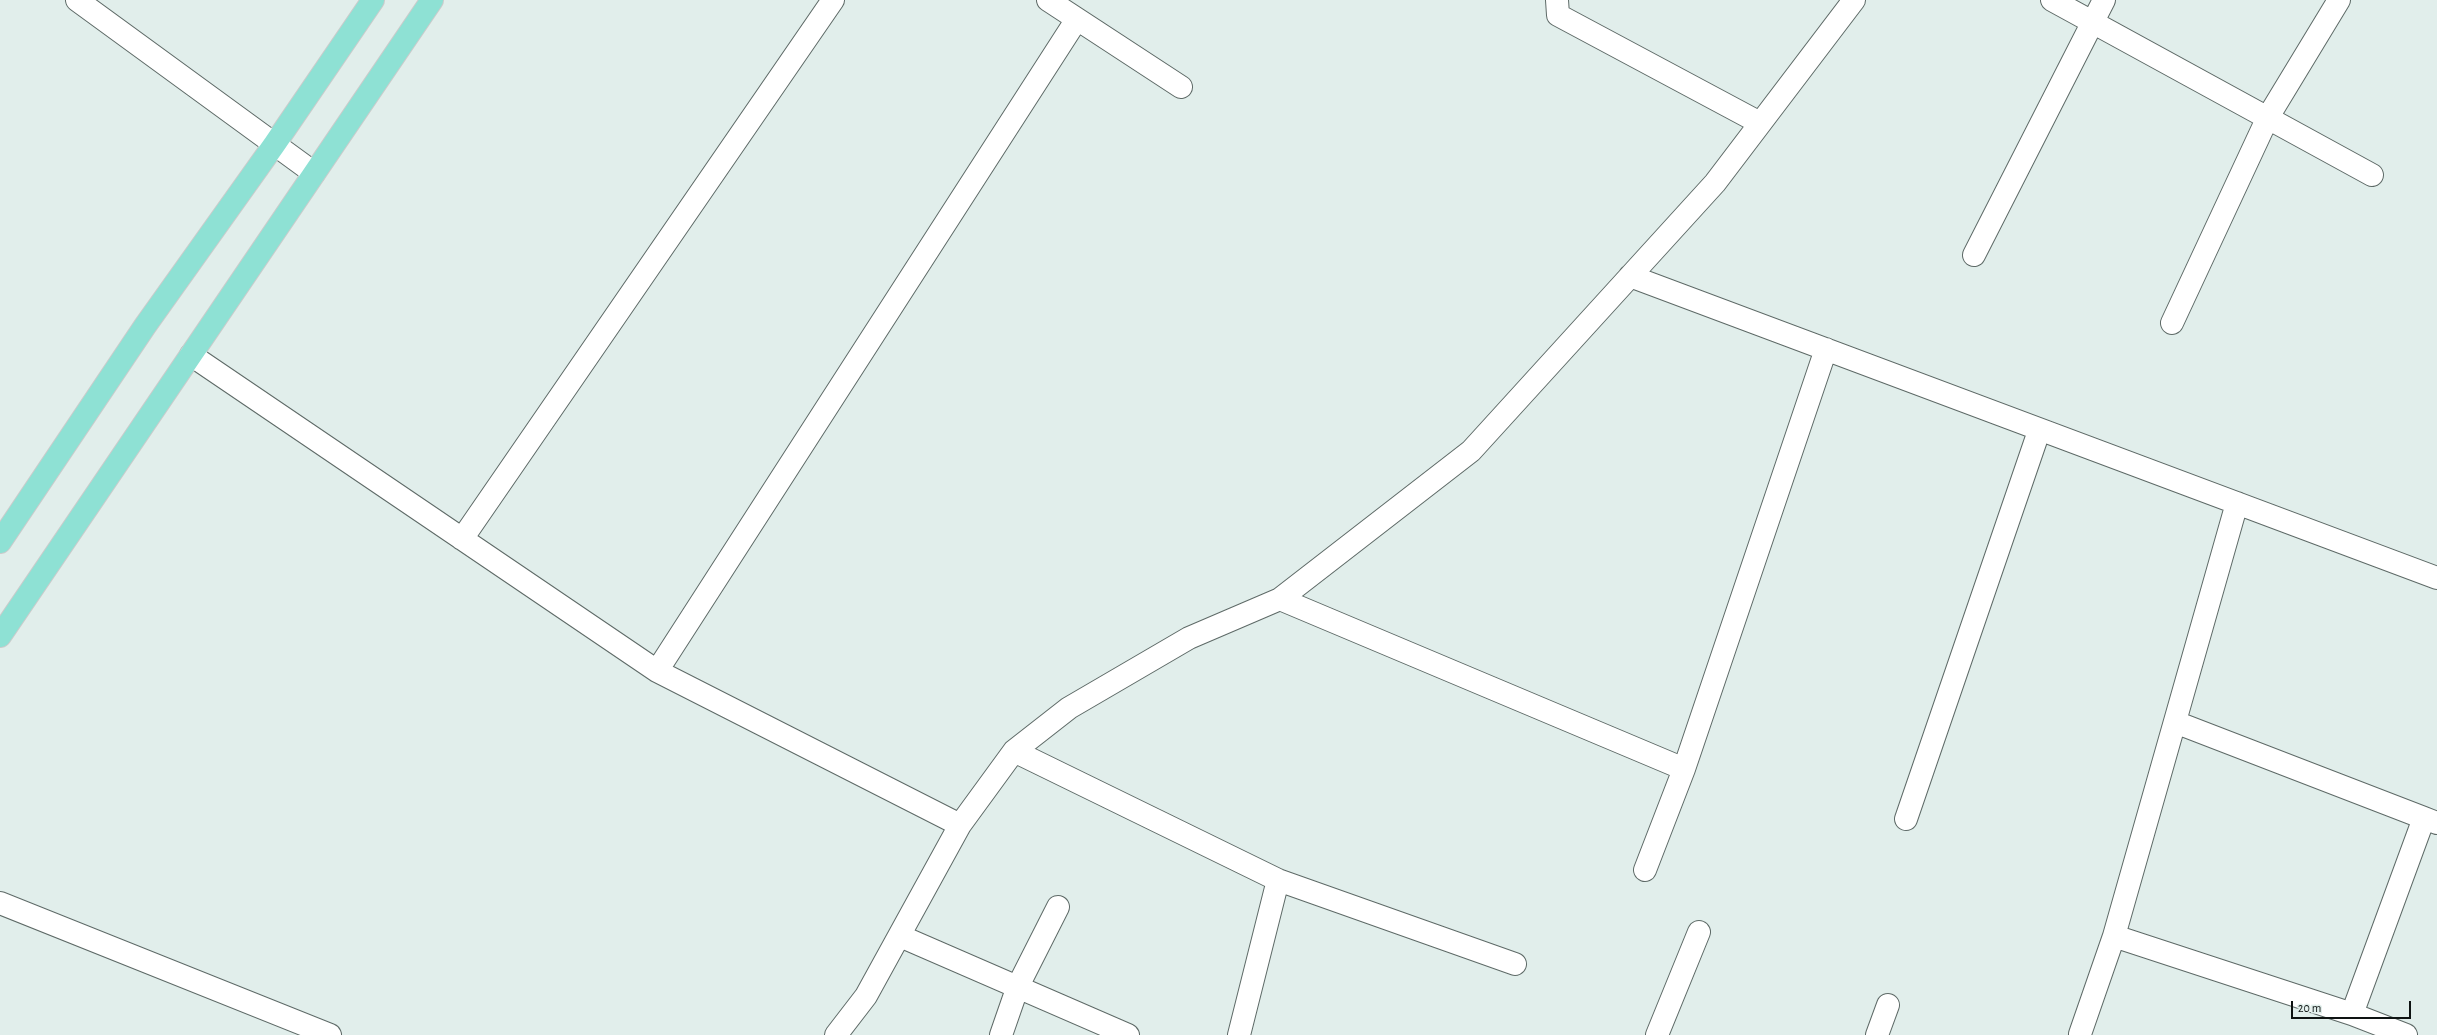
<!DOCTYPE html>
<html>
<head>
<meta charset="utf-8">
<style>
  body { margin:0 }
  #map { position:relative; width:2437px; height:1035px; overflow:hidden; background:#e1eeeb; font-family:"Alegreya Sans",sans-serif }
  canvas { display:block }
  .scale { position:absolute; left:2291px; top:1001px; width:120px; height:18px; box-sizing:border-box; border:2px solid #0e1312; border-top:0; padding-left:5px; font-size:12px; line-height:14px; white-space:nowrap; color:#0e1312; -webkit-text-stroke:3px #e1eeeb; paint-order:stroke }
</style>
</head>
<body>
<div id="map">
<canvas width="2437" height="1035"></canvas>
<div class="scale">20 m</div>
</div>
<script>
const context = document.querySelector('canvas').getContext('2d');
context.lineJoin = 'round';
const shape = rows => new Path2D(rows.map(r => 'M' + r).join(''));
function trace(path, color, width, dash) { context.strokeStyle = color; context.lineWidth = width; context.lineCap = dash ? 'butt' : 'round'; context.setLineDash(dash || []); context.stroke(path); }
const lane = shape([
  [0,903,330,1035]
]);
const street = shape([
  [77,0,314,173],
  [1048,0,1181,87],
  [1557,0,1558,15,1760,123],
  [2052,0,2372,175],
  [1974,255,2104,0],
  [1630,276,2437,578],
  [2172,323,2268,117,2339,0],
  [191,355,657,671,960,825],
  [2237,503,2114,936,2352,1014,2406,1035],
  [462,539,833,0],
  [1280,599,1684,769],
  [657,671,1077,19],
  [2175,722,2424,818],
  [1014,751,1278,880,1515,964],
  [1906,819,2039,431],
  [1645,870,1684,769,1826,349],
  [900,936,1128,1035],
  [2352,1014,2424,818,2437,823],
  [2080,1034,2114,936],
  [836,1035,866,996,960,825,1014,751,1069,708,1189,638,1280,599,1471,451,1715,183,1854,0],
  [1001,1035,1018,986,1058,907],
  [1239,1035,1278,880],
  [1657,1035,1699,932],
  [1877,1035,1888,1005]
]);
const primary = shape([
  [0,542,145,326,274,145,373,0],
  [0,636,432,0]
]);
trace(lane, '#5e6a67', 24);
trace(street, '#5e6a67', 24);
trace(primary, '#cacbcb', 24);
trace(lane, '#fff', 22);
trace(street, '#fff', 22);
trace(primary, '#8ee1d4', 22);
</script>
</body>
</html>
